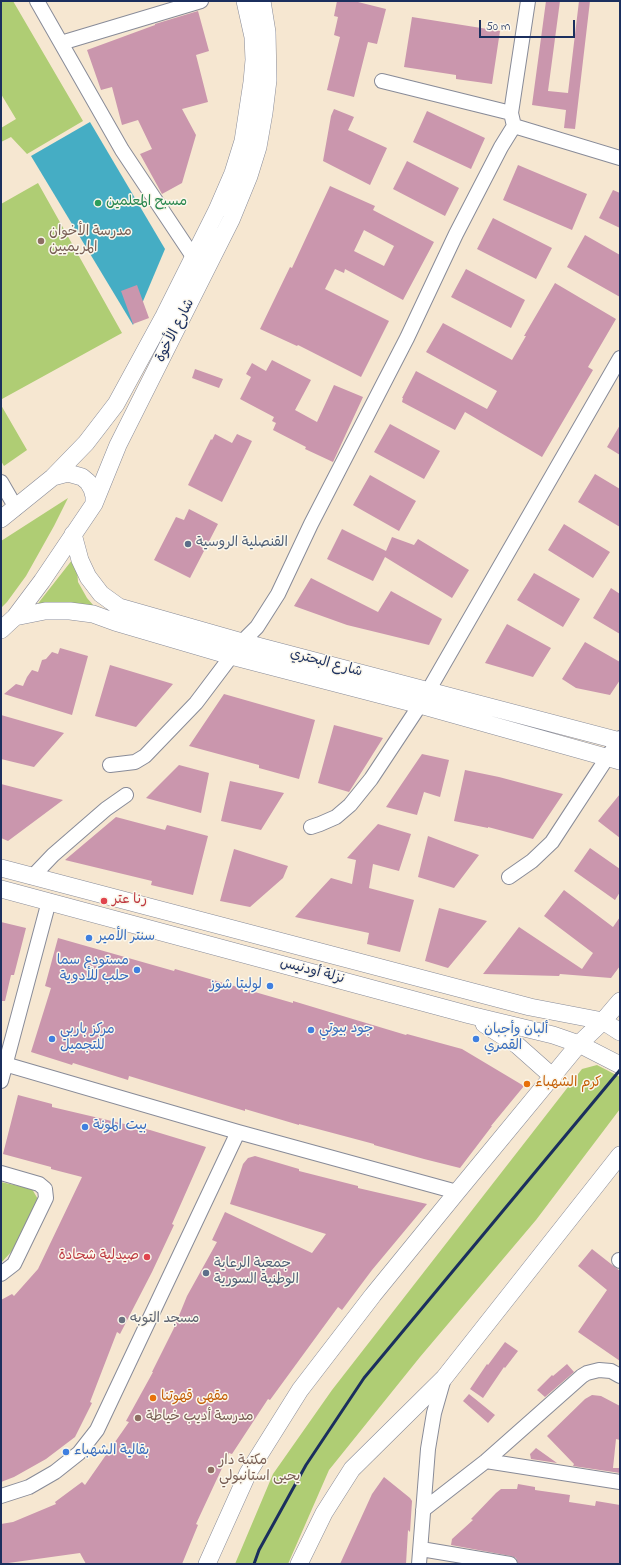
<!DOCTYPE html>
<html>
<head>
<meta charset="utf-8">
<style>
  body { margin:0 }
  #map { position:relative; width:621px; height:1565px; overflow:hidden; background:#f6e7d1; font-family:"Indie Flower",sans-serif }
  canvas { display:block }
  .frame { position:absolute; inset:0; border:2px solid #1b2f5e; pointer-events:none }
  .scale { position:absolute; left:479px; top:20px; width:96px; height:18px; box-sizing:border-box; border:2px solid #1b2f5e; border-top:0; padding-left:5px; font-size:12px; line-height:14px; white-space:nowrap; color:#1b2f5e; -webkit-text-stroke:3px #fbf7ec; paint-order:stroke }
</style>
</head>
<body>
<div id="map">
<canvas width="621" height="1565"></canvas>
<div class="frame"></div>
<div class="scale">50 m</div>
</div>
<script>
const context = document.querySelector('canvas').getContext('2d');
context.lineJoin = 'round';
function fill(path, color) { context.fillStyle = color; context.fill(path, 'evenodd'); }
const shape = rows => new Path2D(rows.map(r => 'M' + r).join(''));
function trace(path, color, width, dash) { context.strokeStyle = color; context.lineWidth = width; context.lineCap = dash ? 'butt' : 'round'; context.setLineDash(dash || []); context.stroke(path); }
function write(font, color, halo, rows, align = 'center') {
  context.font = font + ' "Indie Flower","Playpen Sans Arabic",sans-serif'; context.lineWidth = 3; context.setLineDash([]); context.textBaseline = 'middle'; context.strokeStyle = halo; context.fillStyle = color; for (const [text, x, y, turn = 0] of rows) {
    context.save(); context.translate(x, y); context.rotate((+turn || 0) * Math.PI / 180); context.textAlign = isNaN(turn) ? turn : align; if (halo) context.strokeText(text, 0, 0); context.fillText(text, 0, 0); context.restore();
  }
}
fill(shape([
  [1,1,13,1,83,121,27,154,11,137,1,142,1,128,16,119,1,94],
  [38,183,122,333,2,399,1,397,1,204],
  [1,405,27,450,4,466,1,461],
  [68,498,54,526,26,576,7,602,1,608,1,541],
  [76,555,78,582,87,598,100,613,36,606],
  [597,1065,620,1077,620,1109,536,1220,420,1357,329,1470,288,1564,235,1564,273,1474,332,1390,582,1069],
  [1,1182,32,1189,39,1201,12,1251,1,1263]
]), '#afcd74');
fill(shape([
  [90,122,165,249,133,325,31,156]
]), '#45adc4');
fill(shape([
  [337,1,354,1,386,9,377,44,368,42,354,97,327,90,340,37,334,35,338,17,334,16],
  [546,1,560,1,548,91,568,93,579,1,590,1,575,129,564,128,566,110,532,105],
  [198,11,209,51,196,55,208,102,182,109,196,135,182,183,162,194,140,154,152,149,138,120,122,125,112,87,101,90,87,50,155,25,155,24],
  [412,17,500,31,492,84,456,79,456,75,404,67],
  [334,109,354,117,348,130,387,148,370,185,323,161,331,116],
  [427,111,485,138,471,169,413,142],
  [407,161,459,188,445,216,393,189],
  [518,165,587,194,572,230,503,200],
  [330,186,375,206,373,210,434,242,403,300,345,269,344,273,335,269,325,289,389,321,361,377,298,345,297,346,260,329,290,267,292,268],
  [364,230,394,246,384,266,354,251],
  [613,190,620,193,620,228,599,218],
  [493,218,552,248,536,279,477,249],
  [585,235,620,255,620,297,567,267],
  [466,269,525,300,511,328,451,297],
  [555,283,616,319,588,367,593,370,542,457,465,412,455,430,402,402,403,398,402,398,416,371,487,409,497,391,426,352,443,323,512,360,526,336,524,336],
  [137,285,149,318,133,324,121,291],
  [272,360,311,380,295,410,317,422,334,385,363,397,333,462,305,449,306,447,273,430,276,423,272,421,274,417,240,399,251,377,246,374,252,363,266,371],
  [195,369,223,379,219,388,192,378],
  [390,424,440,451,424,479,374,452],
  [620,425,620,455,607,447],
  [215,434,232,443,237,434,252,441,222,502,188,485,211,439,212,440],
  [595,474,620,489,620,527,578,502],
  [370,475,416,501,399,531,353,505],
  [189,509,218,524,190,578,154,560,176,517,184,520],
  [564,524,610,552,593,578,548,550],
  [342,529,386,551,392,537,414,545,418,539,469,570,452,598,385,557,373,581,327,559],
  [534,573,580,599,563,627,517,600],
  [311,578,378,612,391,591,442,619,429,645,347,625,294,606],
  [611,588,620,594,620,634,593,618],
  [507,624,551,648,533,677,485,663],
  [585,642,620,662,620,680,610,695,576,688,562,679],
  [60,648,88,656,72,715,4,694,16,684,23,686,27,677,32,670,38,672,42,660,46,659,52,652,58,654],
  [110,665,173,684,136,727,95,716],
  [224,694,315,720,299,779,259,768,259,765,189,746],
  [1,715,64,733,34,767,1,759],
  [334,725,383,738,349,792,318,783],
  [422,754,449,760,440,797,424,792,417,815,386,807],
  [179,765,209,773,201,813,146,798],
  [465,770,499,777,563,794,533,839,488,827,488,828,454,821],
  [230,781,284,793,261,830,221,821],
  [1,784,63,800,8,841,1,838],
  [620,794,620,838,598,821],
  [116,817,165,830,167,825,208,836,193,895,151,885,152,881,65,860],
  [378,824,411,834,399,871,373,864,369,888,414,900,400,952,367,944,369,933,295,917,331,878,352,884,356,860,347,858],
  [428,836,479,855,454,888,418,877],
  [590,848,620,869,620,892,615,900,574,871],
  [234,849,288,866,283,878,250,907,220,901],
  [564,890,613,927,620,917,620,966,611,978,560,974,559,976,483,974,519,927,582,969,593,953,544,916],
  [439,908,487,921,448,968,425,961],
  [1,922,26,928,14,975,11,975,5,1001,1,1001],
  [58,938,174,971,175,969,293,1003,293,1001,406,1035,407,1034,462,1049,524,1086,491,1126,492,1126,460,1168,424,1159,374,1145,374,1144,299,1124,299,1125,245,1109,245,1111,129,1076,128,1080,73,1063,72,1065,31,1052,51,988,45,986],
  [18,1095,52,1104,52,1107,150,1130,206,1147,172,1224,174,1225,152,1272,120,1334,117,1332,90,1402,92,1403,75,1437,46,1459,14,1477,1,1482,1,1300,12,1294,14,1296,38,1269,82,1177,51,1169,51,1167,3,1154],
  [255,1156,299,1169,299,1171,358,1186,358,1188,427,1204,372,1270,342,1310,338,1307,270,1400,268,1399,232,1454,229,1453,196,1524,198,1525,182,1564,86,1564,80,1553,1,1564,1,1524,13,1522,56,1504,55,1502,82,1482,85,1485,129,1422,126,1421,153,1372,152,1372,174,1328,187,1296,217,1242,212,1240,225,1212,312,1253,326,1234,230,1204,243,1164,248,1158],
  [592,1249,620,1271,620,1361,578,1332,607,1290,578,1266],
  [505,1342,518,1351,505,1368,504,1367,483,1398,470,1389,487,1364,488,1365],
  [567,1364,574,1372,545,1397,537,1390,552,1375,553,1376],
  [469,1394,495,1415,488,1423,463,1401],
  [592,1395,601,1396,620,1406,620,1440,616,1439,613,1468,620,1468,620,1473,573,1466,574,1464,547,1436,585,1399],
  [536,1448,557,1463,531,1459,530,1454],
  [384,1477,410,1498,412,1501,410,1532,408,1530,406,1564,340,1564,372,1494],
  [518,1484,535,1487,535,1490,570,1495,569,1502,595,1506,596,1501,620,1505,620,1564,518,1564,516,1558,511,1556,451,1545,452,1539,473,1520,471,1519,496,1493,501,1489,517,1489]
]), '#ca96ad');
const minor = shape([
  [37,1,122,150,194,258,200,264],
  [61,43,201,1],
  [382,81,511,113],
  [514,126,620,158],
  [1,482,16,508],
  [110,765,135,762,145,756,196,703,242,642,257,627,278,594,311,524,407,338,456,234,501,147,514,126,511,113,528,1],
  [311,827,320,824,336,817,350,805,371,779,420,705,620,358],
  [32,877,53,855,106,809,126,795],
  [509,877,532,861,552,842,620,738],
  [1,1063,238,1132,457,1192],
  [1,1081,49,901],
  [1,1173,39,1184,45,1189,46,1198,14,1264,1,1274],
  [619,1260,620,1261],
  [486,1461,620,1482],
  [1,1496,29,1487,55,1472,79,1453,97,1430,238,1132],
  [423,1510,486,1461,582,1376,587,1373,599,1370,611,1371,620,1376],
  [421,1549,510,1564],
  [419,1564,428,1449,434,1413,444,1378]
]);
const major = shape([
  [53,477,68,473,82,477,88,482,92,489,94,496,94,504],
  [1,519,53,477,86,443,116,404,164,316,217,210,233,173,243,141,252,82,254,60,253,37,245,1],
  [73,534,80,560,88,577,101,594,119,607,242,642,620,741],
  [15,617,45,611,70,611,93,614,115,622,231,656,420,705,620,761],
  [1,630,15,617,42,581,94,504,118,445,231,220,249,176,258,147,264,113,268,80,267,32,262,1],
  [1,868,530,1007,603,1021,620,1032],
  [1,889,470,1015,553,1035,579,1044,620,1065],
  [484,1024,517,1045,553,1077],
  [207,1564,248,1473,300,1390,373,1295,457,1192,579,1044,603,1021,620,1001],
  [299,1564,324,1513,352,1469,444,1378,620,1155]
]);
trace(minor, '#888b98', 16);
trace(major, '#888b98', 18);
trace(minor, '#fff', 14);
trace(major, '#fff', 17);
trace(shape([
  [254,1564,259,1550,306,1465,364,1378,620,1070]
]), '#1b2f5e', 3);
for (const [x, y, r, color] of [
  [98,203,4,"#2e9e5b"],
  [41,241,4,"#8d6e63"],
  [188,544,4,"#5c6f8a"],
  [104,901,4,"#e0444e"],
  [89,938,4,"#3f7fe0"],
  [137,970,4,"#3f7fe0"],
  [270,986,4,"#3f7fe0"],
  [311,1030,4,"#3f7fe0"],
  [52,1039,4,"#3f7fe0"],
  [476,1039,4,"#3f7fe0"],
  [527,1084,4,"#e8710a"],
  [85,1127,4,"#3f7fe0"],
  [147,1257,4,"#e0444e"],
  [206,1273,4,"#5c6f8a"],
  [122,1320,4,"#6b7280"],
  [153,1398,4,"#e8710a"],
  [138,1418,4,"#8d6e63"],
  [66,1452,4,"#3f7fe0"],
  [211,1470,4,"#8d6e63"]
]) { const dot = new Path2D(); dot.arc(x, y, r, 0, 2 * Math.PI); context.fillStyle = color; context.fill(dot); trace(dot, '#fbf7ec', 1.5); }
write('14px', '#27864d', '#fbf7ec', [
  ["مسبح المعلمين",106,203]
], 'left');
write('14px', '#785e54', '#fbf7ec', [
  ["مدرسة الأخوان",49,233],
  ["المريميين",49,249],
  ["مدرسة أديب خياطة",146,1418],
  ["مكتبة دار",219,1462],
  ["يحيى استانبولي",219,1478]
], 'left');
write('14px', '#1b2f5e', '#fbf7ec', [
  ["شارع الأخوة",176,331,-63],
  ["شارع البحتري",326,664,15],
  ["نزلة أودنيس",312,972,15]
]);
write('14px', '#4e5e75', '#fbf7ec', [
  ["القنصلية الروسية",196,544],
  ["جمعية الرعاية",214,1265],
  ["الوطنية السورية",214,1281]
], 'left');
write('14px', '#be3a42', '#fbf7ec', [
  ["رنا عتر",112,901],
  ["صيدلية شحادة",139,1257,"right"]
], 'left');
write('14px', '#366cbe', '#fbf7ec', [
  ["سنتر الأمير",97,938],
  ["مستودع سما",129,962,"right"],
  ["حلب للأدوية",129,978,"right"],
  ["لوليتا شوز",262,986,"right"],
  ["جود بيوتي",319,1030],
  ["مركز باربي",60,1031],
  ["للتجميل",60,1047],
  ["ألبان وأجبان",484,1031],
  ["القمري",484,1047],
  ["بيت المونة",93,1127],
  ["بقالية الشهباء",74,1452]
], 'left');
write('14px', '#c56008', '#fbf7ec', [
  ["كرم الشهباء",535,1084],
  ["مقهى قهوتنا",161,1398]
], 'left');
write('14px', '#5b616d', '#fbf7ec', [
  ["مسجد التوبه",130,1320]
], 'left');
</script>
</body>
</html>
